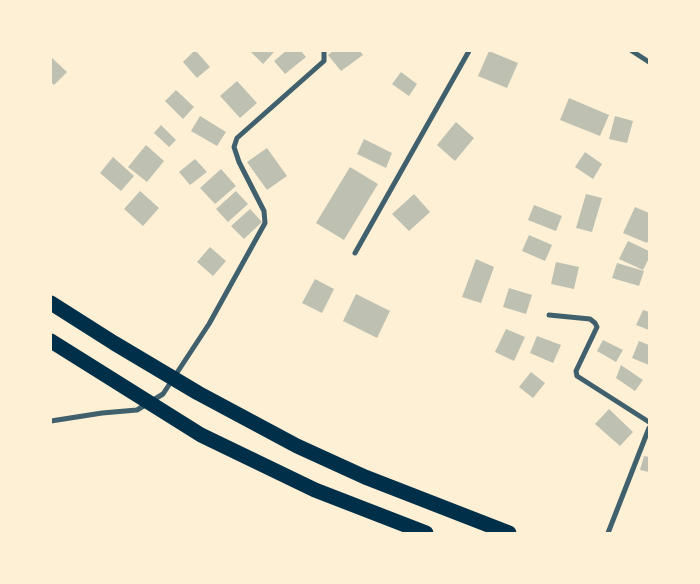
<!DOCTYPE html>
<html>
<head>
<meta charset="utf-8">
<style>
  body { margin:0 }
  #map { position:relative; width:700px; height:584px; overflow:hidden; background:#fdf0d5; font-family:"Work Sans",sans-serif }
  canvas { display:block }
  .frame { position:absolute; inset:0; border:52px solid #fdf0d5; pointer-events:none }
</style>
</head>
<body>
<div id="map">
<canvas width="700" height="584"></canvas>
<div class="frame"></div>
</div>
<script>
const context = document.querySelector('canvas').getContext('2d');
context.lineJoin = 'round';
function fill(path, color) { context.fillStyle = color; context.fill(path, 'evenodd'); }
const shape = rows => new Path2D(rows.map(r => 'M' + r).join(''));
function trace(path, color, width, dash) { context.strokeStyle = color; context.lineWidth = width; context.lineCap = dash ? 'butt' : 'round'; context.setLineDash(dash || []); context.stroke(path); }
fill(shape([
  [194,51,196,51,210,67,197,78,183,62],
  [250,51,275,51,263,64],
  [286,51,301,51,306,57,285,74,274,61],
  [333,51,360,51,363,55,341,71,328,55],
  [489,51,518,63,507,88,478,76],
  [51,57,67,72,54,85,51,82],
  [401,72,417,84,409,96,392,84],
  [237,81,257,103,240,118,220,96],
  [176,90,194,107,183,119,165,101],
  [569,98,609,115,600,136,560,120],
  [200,116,226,132,217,146,191,131],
  [615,116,633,121,627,143,609,139],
  [456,122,474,138,455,161,437,145],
  [161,125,176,140,169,147,154,133],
  [364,139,392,153,386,168,357,154],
  [146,145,164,161,147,182,128,167],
  [267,148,287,176,267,190,247,162],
  [585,152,602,164,593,179,575,167],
  [113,157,134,176,121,191,100,173],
  [195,159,207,172,190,185,179,172],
  [350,167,378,184,344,240,316,223],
  [221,169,236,186,215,204,200,188],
  [140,191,159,208,143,226,124,209],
  [236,191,248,204,228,222,216,209],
  [414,194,430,212,409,231,392,214],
  [586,194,602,198,592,232,576,228],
  [534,205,562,216,556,231,528,220],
  [635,207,649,213,649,239,647,243,623,233],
  [250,209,262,222,244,239,231,226],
  [529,235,552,245,545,261,522,251],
  [628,241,649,251,649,258,643,270,619,259],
  [210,247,226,261,213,276,197,262],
  [476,259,494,267,481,303,462,297],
  [556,262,579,267,574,289,551,284],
  [617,263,644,271,639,286,612,278],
  [315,279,334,289,322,313,302,303],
  [509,288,532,295,526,314,503,307],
  [356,294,390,311,377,338,343,321],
  [643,310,649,312,649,330,636,325],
  [506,329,525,337,514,361,495,352],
  [537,336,561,345,553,363,530,353],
  [603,340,623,350,616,362,597,351],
  [639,341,649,345,649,365,632,358],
  [621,365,643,380,635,391,616,378],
  [531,372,545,383,533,398,519,387],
  [609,409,633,432,620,446,595,424],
  [644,456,649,457,649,472,640,470]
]), '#bec0b2');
trace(shape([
  [632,51,649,62],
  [355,253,469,51],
  [549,315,590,319,595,323,597,327,576,371,577,376,649,422],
  [51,421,102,413,137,410,163,394,209,324,265,223,264,211,239,162,234,147,237,138,324,61,324,51],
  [608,533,649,428]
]), '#3f606c', 5);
trace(shape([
  [51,303,114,343,198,393,297,446,365,477,509,533],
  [51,341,201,435,315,490,426,533]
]), '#003049', 15);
</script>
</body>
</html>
